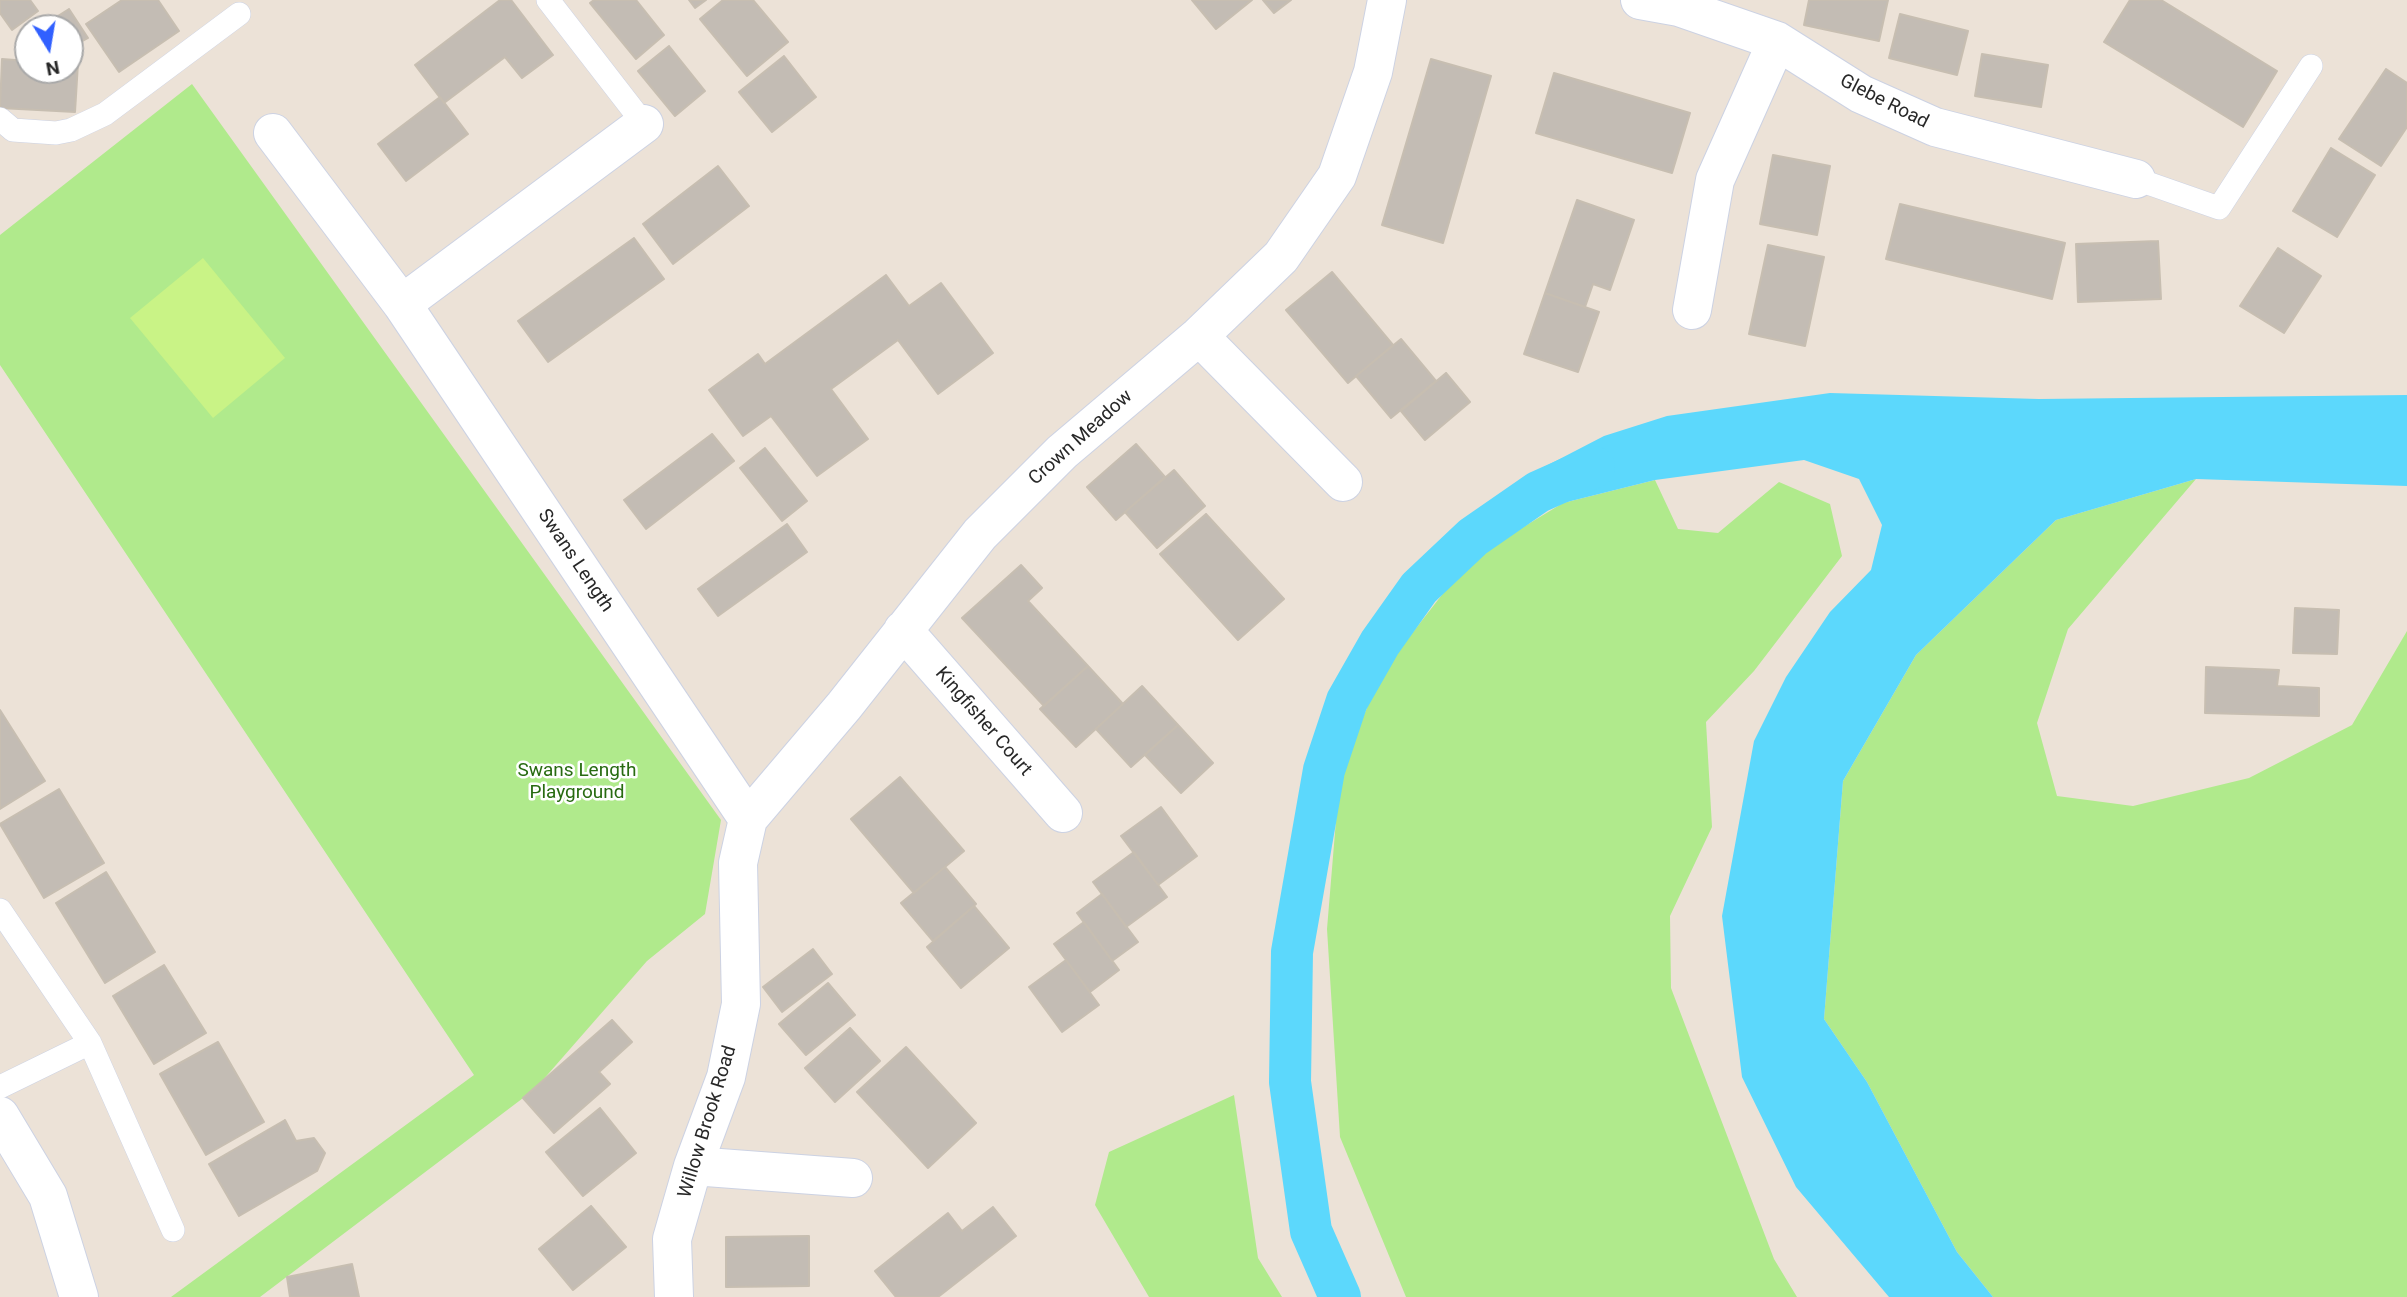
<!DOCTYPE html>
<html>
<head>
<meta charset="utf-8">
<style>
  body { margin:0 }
  #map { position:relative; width:2407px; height:1297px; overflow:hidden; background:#ece2d7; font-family:Roboto,sans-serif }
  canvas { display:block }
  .north { position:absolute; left:14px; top:14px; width:70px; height:70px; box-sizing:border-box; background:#fff; border:2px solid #a9a9a9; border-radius:50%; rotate:169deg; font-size:19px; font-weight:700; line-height:28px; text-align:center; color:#282828 }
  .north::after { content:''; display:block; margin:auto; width:24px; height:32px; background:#3160ff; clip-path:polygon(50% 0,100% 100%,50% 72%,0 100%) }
</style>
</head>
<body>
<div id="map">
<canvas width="2407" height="1297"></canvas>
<div class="north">N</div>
</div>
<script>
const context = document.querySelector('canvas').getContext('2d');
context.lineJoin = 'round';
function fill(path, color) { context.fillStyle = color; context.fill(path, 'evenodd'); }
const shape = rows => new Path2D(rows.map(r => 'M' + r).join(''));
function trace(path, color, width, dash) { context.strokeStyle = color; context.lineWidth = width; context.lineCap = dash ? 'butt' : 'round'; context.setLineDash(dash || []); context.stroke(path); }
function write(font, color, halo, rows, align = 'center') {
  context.font = font + ' Roboto,sans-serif'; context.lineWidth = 5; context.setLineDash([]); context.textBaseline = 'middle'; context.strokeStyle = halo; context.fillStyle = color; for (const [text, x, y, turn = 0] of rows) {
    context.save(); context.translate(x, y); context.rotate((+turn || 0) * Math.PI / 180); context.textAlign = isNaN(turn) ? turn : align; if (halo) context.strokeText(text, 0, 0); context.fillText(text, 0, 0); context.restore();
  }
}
fill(shape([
  [192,84,721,820,705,914,647,961,535,1089,260,1297,171,1297,474,1075,0,365,0,235],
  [2196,479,2068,629,2037,723,2057,796,2133,806,2249,778,2352,725,2407,631,2407,1297,1993,1297,1957,1252,1867,1082,1824,1019,1843,781,1916,655,2056,520],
  [1655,480,1678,529,1718,533,1779,482,1830,504,1842,556,1754,671,1706,722,1712,827,1670,916,1671,988,1774,1259,1797,1297,1406,1297,1340,1137,1327,929,1340,772,1382,672,1469,560,1563,503],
  [1234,1095,1258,1258,1282,1297,1149,1297,1095,1205,1109,1152]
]), '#b0ea8c');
fill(shape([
  [203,258,285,358,213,418,130,318]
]), '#c9f386');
fill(shape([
  [1830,393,2039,399,2407,395,2407,486,2196,479,2056,520,1916,655,1843,781,1824,1019,1867,1082,1957,1252,1993,1297,1889,1297,1796,1187,1742,1077,1722,916,1754,741,1786,677,1830,612,1871,570,1882,525,1859,479,1804,460,1655,480,1563,503,1521,479,1604,436,1667,416]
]), '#5cd8fc');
trace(shape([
  [1340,1297,1311,1231,1290,1082,1292,952,1324,770,1347,701,1380,643,1419,588,1473,537,1538,492,1594,467]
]), '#5cd8fc', 42);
const building = shape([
  [0,0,30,0,38,11,12,30,0,13,0,0],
  [122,0,158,0,179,31,119,72,86,24,122,0],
  [500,0,511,0,553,55,522,78,505,57,444,103,415,65,500,0],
  [594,0,636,0,664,35,636,59,590,3,594,0],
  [689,0,706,0,695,8,689,0],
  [723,0,753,0,788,42,747,76,700,19,723,0],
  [1192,0,1252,0,1216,29,1192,0],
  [1263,0,1291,0,1274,13,1263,0],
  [1809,0,1888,0,1879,41,1804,25,1809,0],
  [2130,0,2161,0,2277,71,2243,127,2104,42,2130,0],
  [69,9,88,38,70,48,70,28,50,28,47,23,69,9],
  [1900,14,1968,31,1957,75,1889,58,1900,14],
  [669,46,705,91,675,116,638,71,669,46],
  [1982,54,2048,65,2041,107,1975,96,1982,54],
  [784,56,816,97,772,132,739,92,784,56],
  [2,59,28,61,28,70,70,70,70,63,78,63,75,112,0,108,2,59],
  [1431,59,1491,76,1443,243,1382,225,1431,59],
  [2386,69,2407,83,2407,127,2381,166,2339,139,2386,69],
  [1554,73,1690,113,1672,173,1536,133,1554,73],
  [440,97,468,134,406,181,378,144,440,97],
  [2331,148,2375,175,2337,237,2293,211,2331,148],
  [1773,155,1830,166,1817,235,1760,224,1773,155],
  [718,166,749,206,673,264,643,224,718,166],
  [1577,200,1634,220,1610,290,1593,284,1585,307,1545,293,1577,200],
  [1900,204,2065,243,2052,299,1886,259,1900,204],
  [634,238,664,279,548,362,518,321,634,238],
  [2158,241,2161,299,2078,302,2076,244,2158,241],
  [1768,245,1824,257,1805,346,1749,334,1768,245],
  [2278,248,2321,276,2284,333,2240,306,2278,248],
  [1332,272,1393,345,1348,383,1286,310,1332,272],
  [886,275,909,306,941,283,993,353,938,394,898,340,831,389,868,439,817,476,771,416,743,436,709,390,758,354,765,364,886,275],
  [1545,293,1599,312,1578,372,1524,354,1545,293],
  [1401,339,1436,381,1391,418,1356,376,1401,339],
  [1446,373,1470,402,1425,440,1401,411,1446,373],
  [712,434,734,461,646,529,624,500,712,434],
  [1136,444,1165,477,1116,520,1087,487,1136,444],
  [765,448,807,501,782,521,740,468,765,448],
  [1174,470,1205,506,1157,548,1125,512,1174,470],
  [1206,514,1284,599,1238,640,1160,554,1206,514],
  [787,524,807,552,718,616,698,589,787,524],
  [1021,565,1042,588,1028,601,1088,666,1044,706,962,618,1021,565],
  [2295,608,2339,610,2337,654,2293,653,2295,608],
  [1088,666,1123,704,1076,747,1040,709,1088,666],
  [2206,667,2279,670,2277,686,2319,688,2319,716,2205,713,2206,667],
  [1142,686,1178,725,1131,767,1096,729,1142,686],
  [0,710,45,781,0,809,0,710],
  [1178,725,1213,763,1181,793,1145,755,1178,725],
  [900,777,964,851,914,893,851,819,900,777],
  [59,789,104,863,44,898,0,824,59,789],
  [1161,807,1197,856,1158,885,1121,836,1161,807],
  [1134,852,1167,897,1126,927,1093,882,1134,852],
  [945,867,976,904,933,941,901,903,945,867],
  [106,872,155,952,105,983,56,903,106,872],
  [1102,894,1138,942,1112,961,1077,913,1102,894],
  [974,906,1009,948,961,988,927,947,974,906],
  [1084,922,1119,970,1090,992,1054,944,1084,922],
  [813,949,832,974,782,1012,763,987,813,949],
  [1066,960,1099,1005,1062,1032,1029,987,1066,960],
  [164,965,206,1033,154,1064,113,996,164,965],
  [828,983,855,1015,806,1055,779,1024,828,983],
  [612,1020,632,1042,599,1072,610,1084,554,1133,523,1098,612,1020],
  [850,1028,880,1061,835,1102,805,1068,850,1028],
  [218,1042,264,1122,206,1155,160,1074,218,1042],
  [906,1047,976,1123,928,1168,857,1092,906,1047],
  [600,1108,636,1153,583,1196,546,1152,600,1108],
  [285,1120,296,1141,314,1138,325,1153,317,1171,239,1216,209,1164,285,1120],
  [591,1206,626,1247,573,1290,539,1249,591,1206],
  [993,1207,1016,1236,938,1297,896,1297,875,1271,948,1213,962,1231,993,1207],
  [809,1236,809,1286,726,1287,726,1237,809,1236],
  [352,1264,359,1297,290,1297,287,1277,352,1264]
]);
fill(building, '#c3bcb4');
trace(building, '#c7beb1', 2);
const service = shape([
  [548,0,644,124],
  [0,119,13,130,56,133,71,130,105,114,239,14],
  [2136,179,2219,208,2311,66],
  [0,910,90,1043,173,1230],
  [0,1087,90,1043]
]);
const minor = shape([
  [1640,0,1679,7,1777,41,1861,94,1935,127,2136,179],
  [273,133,402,304,748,819],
  [402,304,644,124],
  [1692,310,1715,180,1777,41],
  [1199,336,1343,482],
  [903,630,1063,813],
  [693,1166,853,1178],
  [674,1297,672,1239,693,1166,726,1077,741,1004,738,863,748,819,844,706,980,534,1062,452,1199,336,1281,257,1337,176,1373,72,1387,0]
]);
const secondary = shape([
  [0,1116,48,1196,79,1297]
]);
trace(service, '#ccd2e3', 24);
trace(minor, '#ccd2e3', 40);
trace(secondary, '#ccd2e3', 40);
trace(service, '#fff', 23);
trace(minor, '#fff', 38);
trace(secondary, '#fff', 38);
write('19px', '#282828', '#fff', [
  ["Glebe Road",1884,102,27],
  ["Crown Meadow",1081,438,-42],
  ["Swans Length",575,561,56],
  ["Kingfisher Court",983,722,49],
  ["Willow Brook Road",708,1122,-73]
]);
write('19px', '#286b11', '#fff', [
  ["Swans Length",577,771],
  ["Playground",577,793]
]);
</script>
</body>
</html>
